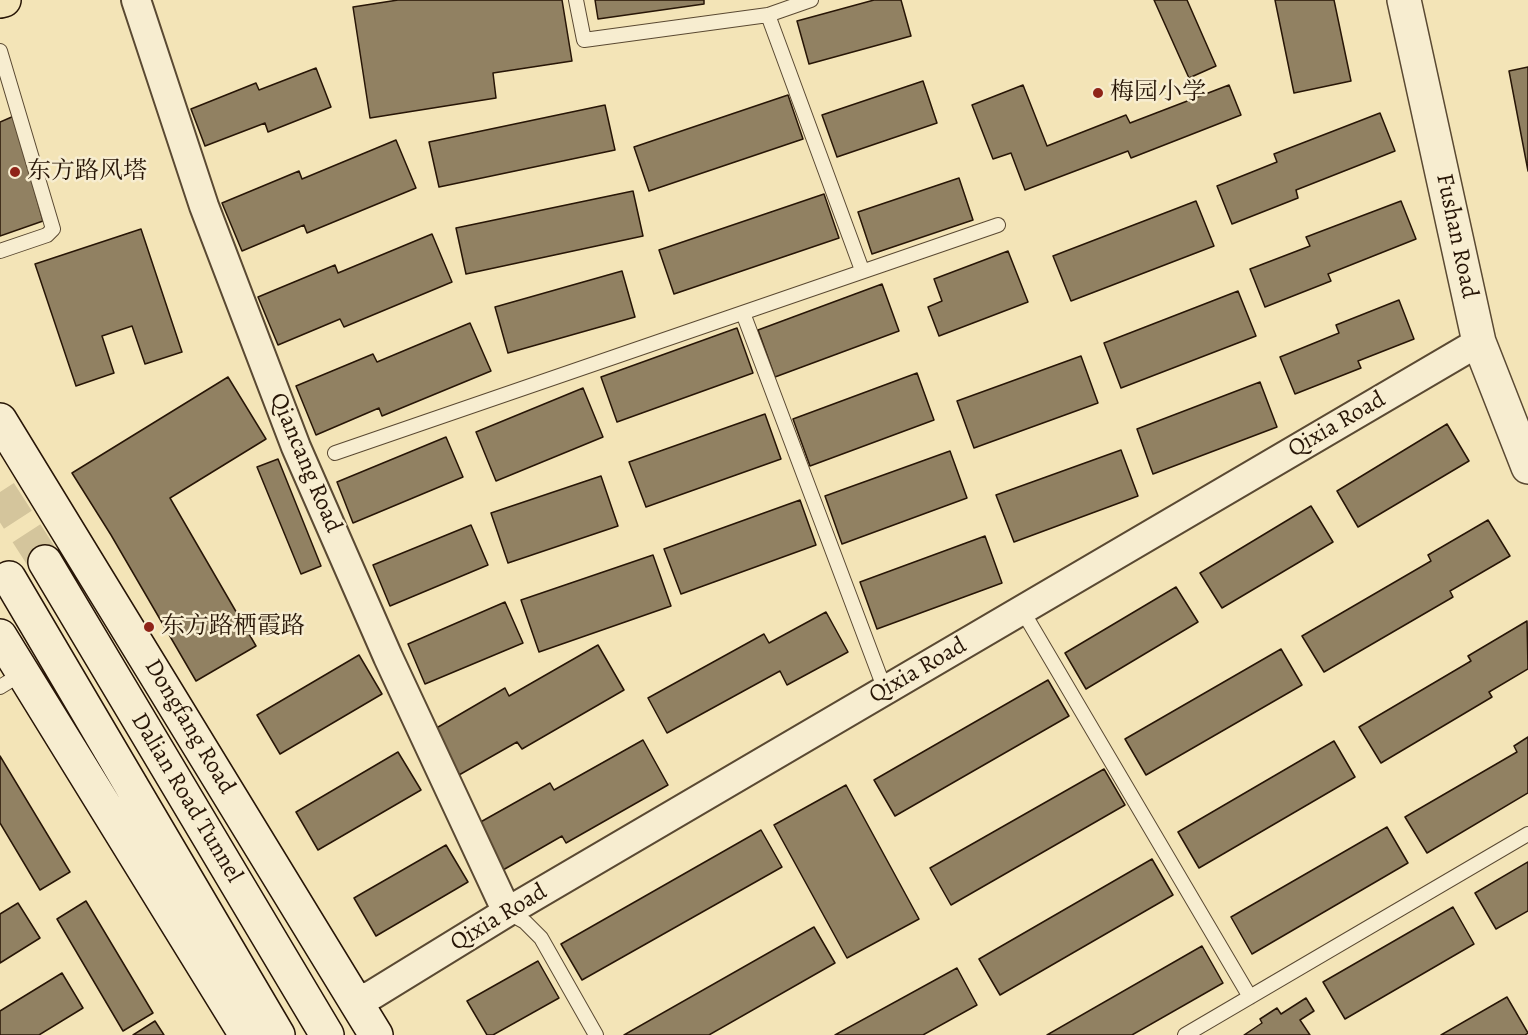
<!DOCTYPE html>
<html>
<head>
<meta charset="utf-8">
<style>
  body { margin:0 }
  canvas { display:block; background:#f3e4b7 }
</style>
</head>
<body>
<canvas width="1528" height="1035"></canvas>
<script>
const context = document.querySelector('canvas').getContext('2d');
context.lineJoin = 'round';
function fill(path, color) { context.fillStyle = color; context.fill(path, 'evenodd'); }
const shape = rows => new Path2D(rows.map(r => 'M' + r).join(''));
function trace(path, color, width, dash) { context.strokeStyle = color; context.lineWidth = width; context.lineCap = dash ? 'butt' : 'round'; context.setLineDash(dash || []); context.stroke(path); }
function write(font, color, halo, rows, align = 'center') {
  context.font = font + ' Alegreya,"Noto Serif SC",serif'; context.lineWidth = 5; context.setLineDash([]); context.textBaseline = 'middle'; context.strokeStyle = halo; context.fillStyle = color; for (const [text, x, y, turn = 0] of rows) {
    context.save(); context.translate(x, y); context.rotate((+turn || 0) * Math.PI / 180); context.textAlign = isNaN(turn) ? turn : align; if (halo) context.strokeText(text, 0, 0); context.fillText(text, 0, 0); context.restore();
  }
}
const building = shape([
  [398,0,562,0,572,61,493,73,496,98,370,118,353,7,398,0],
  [595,0,704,0,704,4,598,19,595,0],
  [874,0,901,0,911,36,809,64,797,21,874,0],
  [1154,0,1187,0,1216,66,1189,78,1154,0],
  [1275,0,1334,0,1351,81,1294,93,1275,0],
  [1528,67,1528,171,1509,71,1528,67],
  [316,68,331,107,268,132,265,123,205,146,191,109,256,83,259,90,316,68],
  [923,81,937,123,837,157,822,115,923,81],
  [1023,85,1047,146,1126,115,1130,123,1229,85,1241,115,1131,158,1128,151,1025,190,1011,153,993,159,972,105,1023,85],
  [788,95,803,139,649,191,634,147,788,95],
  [605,105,615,150,439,187,429,142,605,105],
  [1380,113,1395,151,1296,190,1298,198,1232,224,1217,186,1277,162,1274,154,1380,113],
  [14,116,43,221,0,236,0,122,14,116],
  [396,140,416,188,307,233,304,225,242,251,222,203,299,171,302,179,396,140],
  [959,178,973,220,872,254,858,212,959,178],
  [633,191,643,236,466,274,456,228,633,191],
  [824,194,839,238,674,294,659,250,824,194],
  [1196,201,1214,246,1071,301,1053,256,1196,201],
  [1401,201,1416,239,1328,274,1331,281,1265,307,1250,269,1310,246,1306,237,1401,201],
  [141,229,182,352,145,364,132,326,102,336,114,373,76,386,35,264,141,229],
  [432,234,452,282,344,327,340,319,278,345,258,297,335,265,338,273,432,234],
  [1008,251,1028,302,939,336,928,307,942,301,934,279,1008,251],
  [622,271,635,317,508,353,495,307,622,271],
  [882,284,899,331,775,377,758,330,882,284],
  [1238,291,1256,336,1121,388,1104,343,1238,291],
  [1399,300,1414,339,1358,361,1361,368,1295,394,1280,357,1339,333,1336,325,1399,300],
  [470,323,491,371,382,416,379,408,316,435,296,386,373,354,377,362,470,323],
  [737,328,753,373,617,422,601,377,737,328],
  [1081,356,1098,403,974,448,957,401,1081,356],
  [917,373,934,420,810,466,793,419,917,373],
  [228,377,266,439,170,498,256,646,196,681,111,535,72,473,228,377],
  [1260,382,1277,427,1153,474,1137,429,1260,382],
  [583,388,603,437,496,481,476,432,583,388],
  [765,414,781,459,646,507,629,462,765,414],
  [1447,424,1469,461,1358,527,1337,491,1447,424],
  [446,437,463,477,353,523,337,482,446,437],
  [1121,450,1138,496,1014,542,996,495,1121,450],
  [950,451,967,498,842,544,825,496,950,451],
  [278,459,321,566,301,574,257,467,278,459],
  [601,476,618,526,508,563,491,513,601,476],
  [800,500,816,545,681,594,664,549,800,500],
  [1311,506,1333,542,1222,608,1200,573,1311,506],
  [1488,520,1510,556,1450,591,1453,597,1324,672,1302,636,1431,561,1428,555,1488,520],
  [471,525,488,565,390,606,373,565,471,525],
  [985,536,1002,583,877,629,860,582,985,536],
  [653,555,671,606,539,652,521,600,653,555],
  [1176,587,1198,622,1086,689,1065,653,1176,587],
  [505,602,523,643,425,684,408,644,505,602],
  [826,612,848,652,787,685,780,671,667,733,648,698,764,634,769,643,826,612],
  [1527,621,1528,669,1489,692,1492,697,1381,763,1359,727,1471,661,1468,656,1527,621],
  [598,645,624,690,522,749,517,742,459,775,433,730,505,688,509,696,598,645],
  [1281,649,1302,685,1146,775,1125,739,1281,649],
  [359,655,382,694,280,754,257,715,359,655],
  [1048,680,1069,716,895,816,874,780,1048,680],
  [1528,737,1528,793,1427,853,1405,817,1517,752,1514,746,1528,737],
  [643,740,668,785,566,843,562,836,503,870,477,824,550,783,554,790,643,740],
  [1334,741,1355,777,1199,868,1178,832,1334,741],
  [398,752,421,790,318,850,296,812,398,752],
  [0,756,70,872,40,890,0,823,0,756],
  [1104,769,1125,805,951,905,930,868,1104,769],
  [846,785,919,919,847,958,774,825,846,785],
  [1387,827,1408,863,1252,954,1231,917,1387,827],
  [761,830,782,867,582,980,561,944,761,830],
  [446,845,468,882,376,936,354,898,446,845],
  [1152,859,1173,895,1000,995,979,959,1152,859],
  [1528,862,1528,911,1496,929,1475,893,1528,862],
  [86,901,153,1013,123,1031,57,919,86,901],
  [18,903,40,938,0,963,0,914,18,903],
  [1453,907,1474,944,1345,1019,1323,982,1453,907],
  [814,927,835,963,709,1035,624,1035,814,927],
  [1202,946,1223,983,1132,1035,1047,1035,1202,946],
  [538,961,559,998,493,1035,487,1035,467,1001,538,961],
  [957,968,977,1005,923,1035,835,1035,957,968],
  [62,973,83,1008,39,1035,0,1035,0,1011,62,973],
  [1507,997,1528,1033,1525,1035,1441,1035,1507,997],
  [1306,998,1314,1011,1300,1020,1310,1035,1244,1035,1262,1023,1260,1019,1277,1008,1281,1014,1306,998],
  [155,1021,164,1035,133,1035,155,1021]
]);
fill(building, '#918162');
trace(building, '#271506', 1.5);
trace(shape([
  [0,492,45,562]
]), '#d4c59c', 33, [33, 16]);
const service = shape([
  [576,0,584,40,768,15,811,0],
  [768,15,862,270],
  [0,51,53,229,47,235,0,251],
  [743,313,885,690],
  [335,453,998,225],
  [1022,610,1250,997],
  [0,687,23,673],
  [507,912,525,922,541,938,596,1035],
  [1185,1035,1528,834]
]);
const minor = shape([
  [136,0,204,206,296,447,388,657,507,912],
  [357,1000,372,995,507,912,1479,342]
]);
const tertiary = shape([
  [1404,0,1479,342,1528,467]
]);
const secondary = shape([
  [0,420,376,1035],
  [45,562,327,1035],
  [9,578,278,1035],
  [0,636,246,1035]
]);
const primary = shape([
  [0,1,4,0]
]);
trace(service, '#5a4932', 16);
trace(minor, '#5a4932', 32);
trace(tertiary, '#5a4932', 36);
trace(secondary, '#271506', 36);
trace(primary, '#271506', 36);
trace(service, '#f7edd0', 14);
trace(minor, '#f7edd0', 28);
trace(tertiary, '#f7edd0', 33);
trace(secondary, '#f7edd0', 33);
trace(primary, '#f3e4b7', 33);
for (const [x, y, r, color] of [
  [1098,93,6,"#8f2418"],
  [15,172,6,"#8f2418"],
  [149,627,6,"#8f2418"]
]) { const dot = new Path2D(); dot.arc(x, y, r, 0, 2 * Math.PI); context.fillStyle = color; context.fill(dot); trace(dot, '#f7edd0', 2); }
write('24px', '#271506', '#f7edd0', [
  ["梅园小学",1110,93],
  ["东方路风塔",27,172],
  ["东方路栖霞路",161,627]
], 'left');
write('24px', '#271506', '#f7edd0', [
  ["Fushan Road",1456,236,78],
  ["Qixia Road",1337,425,-30],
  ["Qiancang Road",305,463,67],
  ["Qixia Road",918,671,-30],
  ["Dongfang Road",189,727,59],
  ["Dalian Road Tunnel",186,798,59],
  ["Qixia Road",499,918,-31]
]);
</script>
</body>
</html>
